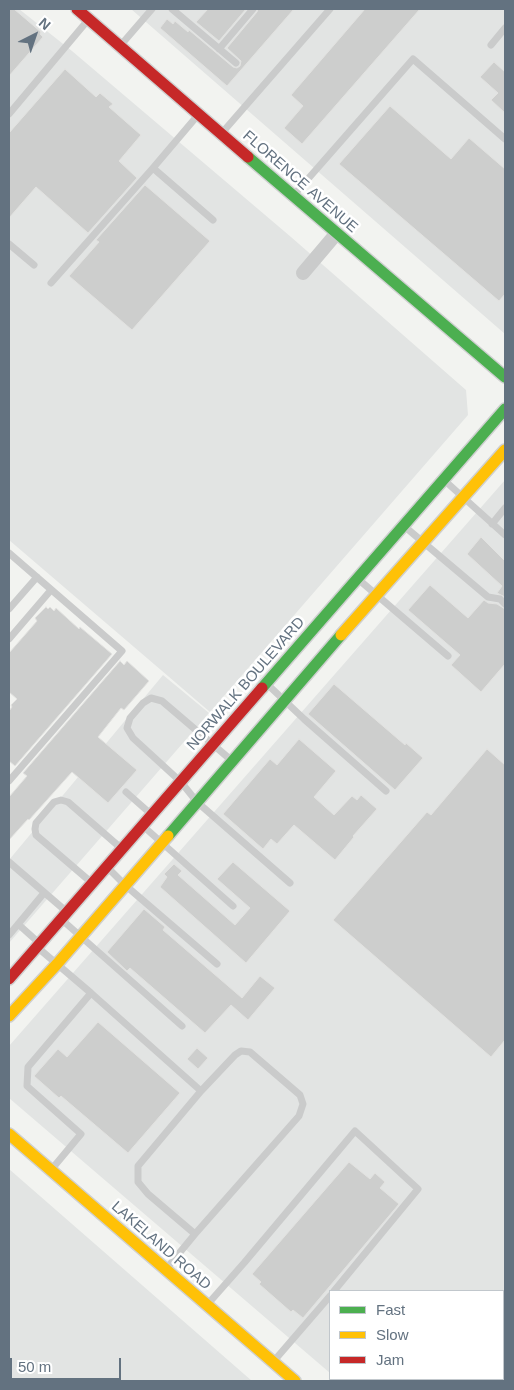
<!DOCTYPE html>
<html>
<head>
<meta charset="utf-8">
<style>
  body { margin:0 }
  #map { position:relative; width:514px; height:1390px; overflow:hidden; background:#f2f3f0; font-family:Arial,sans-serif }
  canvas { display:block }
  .frame { position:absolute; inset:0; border:10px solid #637280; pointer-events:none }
  .legend { position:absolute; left:329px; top:1290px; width:175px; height:90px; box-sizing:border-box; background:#fff; border:1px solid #c1c7cc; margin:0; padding:6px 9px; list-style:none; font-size:15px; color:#637280 }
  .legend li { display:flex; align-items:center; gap:10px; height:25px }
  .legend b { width:25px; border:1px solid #c1c7cc }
  .north { position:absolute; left:10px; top:10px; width:50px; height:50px; -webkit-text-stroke:4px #fff; paint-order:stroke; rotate:41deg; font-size:14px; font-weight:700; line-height:20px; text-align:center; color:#637280 }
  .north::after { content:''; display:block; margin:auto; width:18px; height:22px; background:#637280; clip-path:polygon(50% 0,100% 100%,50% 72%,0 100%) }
  .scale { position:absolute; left:10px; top:1358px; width:111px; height:22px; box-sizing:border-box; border:2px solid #637280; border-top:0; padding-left:6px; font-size:15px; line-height:18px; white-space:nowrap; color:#637280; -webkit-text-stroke:4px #fff; paint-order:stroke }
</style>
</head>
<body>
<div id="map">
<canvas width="514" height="1390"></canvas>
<div class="frame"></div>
<ul class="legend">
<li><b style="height:6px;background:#4caf50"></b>Fast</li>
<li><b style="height:6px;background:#ffc107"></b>Slow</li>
<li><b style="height:6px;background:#c62828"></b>Jam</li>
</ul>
<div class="north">N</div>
<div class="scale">50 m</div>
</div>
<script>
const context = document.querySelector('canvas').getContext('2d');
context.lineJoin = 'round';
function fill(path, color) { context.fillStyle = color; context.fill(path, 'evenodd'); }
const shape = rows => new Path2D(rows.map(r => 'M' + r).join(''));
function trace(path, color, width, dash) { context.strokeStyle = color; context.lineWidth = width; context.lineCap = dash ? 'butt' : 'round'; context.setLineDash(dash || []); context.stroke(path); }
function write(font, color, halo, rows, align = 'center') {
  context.font = font + ' Arial,sans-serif'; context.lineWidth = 5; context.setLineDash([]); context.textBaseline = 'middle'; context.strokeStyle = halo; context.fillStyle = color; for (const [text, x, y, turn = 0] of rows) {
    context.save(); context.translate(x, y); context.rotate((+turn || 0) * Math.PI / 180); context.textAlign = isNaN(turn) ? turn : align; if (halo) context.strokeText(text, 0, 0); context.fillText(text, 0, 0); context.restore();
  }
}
fill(shape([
  [9,9,19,9,72,51,291,237,466,390,468,415,210,712,9,540],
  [131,9,505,9,505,334],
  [505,480,505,1381,339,1381,336,1379,503,1379,503,1291,330,1291,330,1373,9,1098,9,1046],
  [163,675,209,713,9,943,9,860],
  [9,1169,252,1381,9,1381]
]), '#e2e4e3');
const building = shape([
  [9,9,14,9,41,32,40,34,43,37,9,76,9,9],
  [208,9,246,9,219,41,196,22,208,9],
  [258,9,294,9,227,86,160,28,167,19,173,24,175,21,188,32,189,30,233,67,237,68,240,66,241,61,227,48,257,12,258,9],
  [365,9,420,9,302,144,284,128,303,106,291,95,365,9],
  [494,62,505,72,505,113,491,100,498,93,480,77,494,62],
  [65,69,96,97,100,93,113,104,109,107,141,135,119,161,137,178,88,233,36,187,9,218,9,133,65,69],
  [390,106,451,159,469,138,505,169,505,294,499,301,339,164,390,106],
  [145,185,210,241,132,330,69,276,99,242,96,240,145,185],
  [481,537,505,561,505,597,497,593,502,586,467,554,481,537],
  [430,585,468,618,484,600,488,603,497,604,505,609,505,664,481,692,451,665,460,655,408,610,430,585],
  [46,607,48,609,50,607,54,611,56,608,79,629,80,627,112,654,15,766,9,761,9,711,12,707,11,705,17,699,9,692,9,653,37,621,35,618,46,607],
  [120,661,124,665,127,661,149,681,124,710,121,708,98,737,137,770,108,803,72,772,29,820,28,819,9,840,9,797,27,776,23,773,120,661],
  [334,684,405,745,406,743,423,758,395,790,308,714,334,684],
  [299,739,336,771,314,797,334,815,352,796,357,800,361,795,377,809,353,836,354,837,335,860,294,825,277,844,271,839,263,849,223,814,270,759,277,765,299,739],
  [487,749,505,765,505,1040,491,1057,333,920,427,812,431,815,487,749],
  [233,862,290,911,246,963,160,887,167,877,164,874,174,864,182,871,178,875,235,925,250,908,217,879,233,862],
  [144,909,165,927,163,930,242,998,260,976,275,988,248,1020,231,1005,205,1033,130,968,127,971,107,952,144,909],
  [98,1022,180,1093,128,1153,61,1096,59,1098,34,1076,58,1049,67,1057,98,1022],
  [197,1048,208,1058,198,1069,187,1059,197,1048],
  [349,1162,370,1179,375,1173,385,1182,380,1188,399,1204,303,1318,293,1310,291,1312,259,1284,261,1282,252,1274,349,1162]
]);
fill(building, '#cdcecd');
trace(building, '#e2e2e0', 1);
const fast = shape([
  [248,157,505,377],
  [262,688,505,409],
  [168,836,341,635]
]);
const slow = shape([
  [341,635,505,450],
  [9,1016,57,964,168,836],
  [9,1134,295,1381]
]);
const jam = shape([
  [77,9,248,157],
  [9,979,262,688]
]);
trace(fast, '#cfd0d0', 14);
trace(slow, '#cfd0d0', 14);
trace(jam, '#cfd0d0', 14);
trace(shape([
  [172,9,236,63],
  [491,45,505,28],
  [120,46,152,9],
  [219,49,253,9],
  [9,114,88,20],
  [198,115,153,168,213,220],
  [221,134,330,9],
  [293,196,413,59,505,139],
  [9,244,34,265],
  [51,283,153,168],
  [444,480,505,535],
  [492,524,505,508],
  [404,526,488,597,500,599,505,604],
  [9,553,122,651,9,781],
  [358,579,448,656],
  [9,609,37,577],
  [9,639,51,590],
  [267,684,304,719,386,791],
  [231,760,162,701,151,698,143,703,130,718,127,728,133,738,181,782,197,802,290,883],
  [126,792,152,815],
  [143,826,233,906],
  [9,862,67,912],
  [107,867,125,885,217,964],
  [92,883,36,835,35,829,36,823,54,802,61,800,68,802,122,849],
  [61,919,182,1026],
  [18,924,38,942],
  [9,935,44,893],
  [37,947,91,993,28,1067,27,1086,81,1134,51,1170],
  [91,993,201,1091,138,1166,138,1182,148,1194,195,1234,167,1268],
  [195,1234,299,1116,303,1104,300,1095,250,1052,241,1051,235,1055,201,1091],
  [207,1305,244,1263,355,1131,418,1189,334,1291],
  [273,1362,330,1296]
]), '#cacbcb', 7);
trace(shape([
  [303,273,336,234]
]), '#cacbcb', 14);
trace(fast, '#4caf50', 11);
trace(slow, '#ffc107', 11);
trace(jam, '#c62828', 11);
write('15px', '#637280', '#fff', [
  ["FLORENCE AVENUE",300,182,41],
  ["NORWALK BOULEVARD",246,684,-49],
  ["LAKELAND ROAD",161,1246,41]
]);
</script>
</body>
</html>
